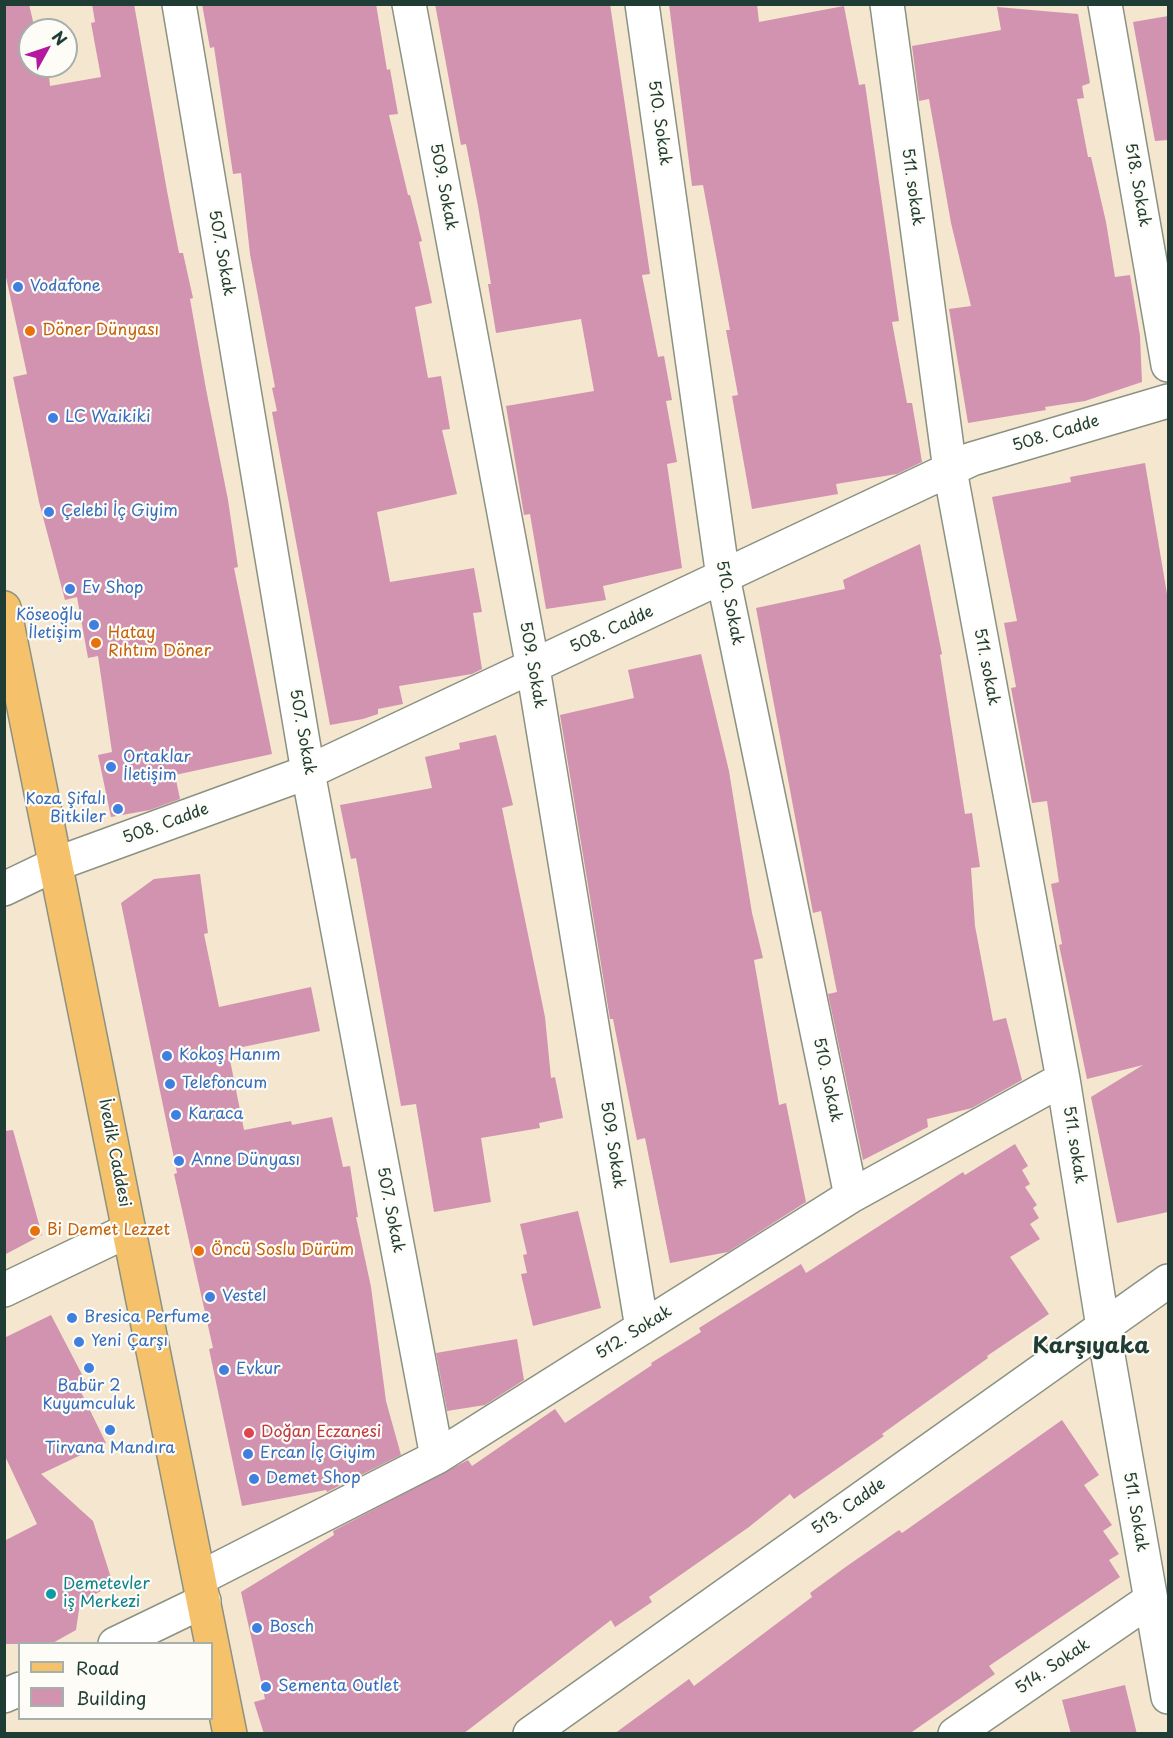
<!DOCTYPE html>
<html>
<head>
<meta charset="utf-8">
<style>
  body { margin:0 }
  #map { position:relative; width:1173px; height:1738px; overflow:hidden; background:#f5e6cf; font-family:"Playpen Sans",sans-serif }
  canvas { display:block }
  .frame { position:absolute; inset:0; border:6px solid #1f3d34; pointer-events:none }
  .legend { position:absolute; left:18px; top:1642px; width:195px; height:78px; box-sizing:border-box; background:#fdfcf7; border:2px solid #a4b0a9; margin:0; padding:8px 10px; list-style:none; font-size:18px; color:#1f3d34 }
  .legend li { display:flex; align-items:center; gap:12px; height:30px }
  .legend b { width:30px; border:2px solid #a4b0a9 }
  .north { position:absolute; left:18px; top:18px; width:60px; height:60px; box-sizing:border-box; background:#fdfcf7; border:2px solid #a4b0a9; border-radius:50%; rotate:50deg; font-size:16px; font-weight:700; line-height:24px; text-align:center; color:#1f3d34 }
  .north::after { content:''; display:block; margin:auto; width:21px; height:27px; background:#b5179e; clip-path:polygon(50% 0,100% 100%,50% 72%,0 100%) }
</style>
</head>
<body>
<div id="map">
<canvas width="1173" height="1738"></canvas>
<div class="frame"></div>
<ul class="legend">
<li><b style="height:8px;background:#f5c16b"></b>Road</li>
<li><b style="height:16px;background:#d293b0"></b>Building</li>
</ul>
<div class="north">N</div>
</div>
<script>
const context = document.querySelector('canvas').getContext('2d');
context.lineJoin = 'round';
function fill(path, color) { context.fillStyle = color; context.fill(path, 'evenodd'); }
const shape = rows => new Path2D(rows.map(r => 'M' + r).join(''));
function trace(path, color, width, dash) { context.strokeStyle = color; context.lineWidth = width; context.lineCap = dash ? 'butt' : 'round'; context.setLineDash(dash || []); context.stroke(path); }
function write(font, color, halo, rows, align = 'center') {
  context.font = font + ' "Playpen Sans",sans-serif'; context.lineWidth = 4.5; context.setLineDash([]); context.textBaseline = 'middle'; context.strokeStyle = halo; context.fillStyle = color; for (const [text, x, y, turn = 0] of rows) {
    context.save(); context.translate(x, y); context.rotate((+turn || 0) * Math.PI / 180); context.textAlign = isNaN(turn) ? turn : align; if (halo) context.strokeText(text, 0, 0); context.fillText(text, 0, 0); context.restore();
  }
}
fill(shape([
  [4,4,29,4,35,30,30,30,30,66,48,66,50,86,101,77,91,23,95,22,92,4,134,4,167,191,179,253,183,253,193,298,190,299,206,389,228,500,238,567,234,568,272,754,175,775,180,799,150,810,111,817,98,755,112,752,98,656,88,658,77,597,65,600,39,502,13,377,27,374,4,268],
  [202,4,376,4,387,70,390,69,398,114,389,115,408,195,410,195,422,241,419,242,432,303,415,307,428,378,441,376,450,429,442,430,457,494,377,512,390,582,474,568,482,612,473,613,482,669,472,674,399,686,403,704,378,709,378,714,363,719,330,725,272,412,277,411,272,388,275,387,250,254,241,173,233,174,214,47,210,48],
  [435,4,610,4,650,274,642,275,658,357,664,356,672,400,666,401,677,462,667,464,682,568,603,586,606,600,546,609,530,514,524,515,506,406,594,391,581,319,496,333,488,284,491,284,478,206,466,144,461,145],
  [669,4,757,4,759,22,844,6,859,85,865,84,899,321,892,322,907,403,912,403,922,462,897,474,836,484,838,494,752,509,732,396,738,395,726,330,730,330,703,185,692,186],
  [997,7,1078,14,1090,83,1082,86,1084,98,1077,99,1088,157,1091,157,1106,222,1115,277,1130,275,1140,336,1142,382,1085,401,1045,407,1046,410,968,423,949,309,971,306,951,223,929,99,919,101,912,46,1001,30],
  [1168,16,1168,140,1155,141,1133,22],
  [1145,463,1168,600,1168,1212,1117,1223,1091,1097,1143,1065,1087,1079,1059,945,1062,944,1051,884,1059,882,1047,801,1032,803,1011,688,1016,687,1004,623,1017,621,992,497,1071,482,1070,477],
  [920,544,942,654,940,655,965,814,972,813,980,867,971,868,975,926,993,1021,1006,1018,1022,1080,972,1108,927,1119,928,1127,863,1160,828,994,837,992,821,911,813,913,756,608,845,589,843,580],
  [701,654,729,771,752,913,763,958,754,960,779,1105,786,1103,806,1202,728,1252,670,1263,645,1138,637,1140,613,1019,610,1019,560,715,634,698,628,670],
  [496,735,513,805,502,808,545,1017,551,1078,555,1077,563,1118,539,1123,540,1128,481,1138,491,1202,434,1212,416,1104,401,1106,356,858,351,859,340,805,432,788,425,757,460,749,459,743],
  [200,874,208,933,204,934,219,1007,311,987,320,1031,228,1050,244,1130,291,1121,292,1125,332,1117,343,1167,350,1166,358,1217,356,1217,371,1287,386,1401,401,1455,327,1492,326,1490,242,1506,209,1349,213,1348,174,1174,177,1173,121,903,154,879],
  [13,1130,42,1235,4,1255,4,1131],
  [1015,1144,1028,1166,1022,1170,1030,1184,1025,1187,1037,1205,1033,1208,1039,1218,1030,1224,1040,1239,1010,1257,1049,1314,987,1356,988,1358,882,1434,884,1436,794,1499,790,1494,749,1527,649,1597,652,1602,615,1627,611,1620,463,1734,264,1734,254,1702,265,1699,241,1592,334,1535,333,1531,468,1460,472,1466,555,1409,565,1423,652,1365,651,1363,701,1332,699,1328,801,1264,806,1273,963,1172,965,1175],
  [578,1211,601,1308,533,1326,521,1274,527,1273,523,1255,527,1254,520,1224],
  [51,1315,88,1386,80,1390,106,1443,41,1474,93,1521,113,1584,80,1603,76,1630,51,1644,4,1644,4,1541,37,1524,4,1454,4,1338],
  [517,1339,524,1380,485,1405,447,1411,436,1353],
  [1062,1420,1099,1475,1084,1485,1112,1525,1103,1531,1119,1554,1109,1560,1120,1577,989,1666,995,1674,909,1734,614,1734,689,1679,694,1686,812,1597,810,1593,847,1566,899,1530,902,1533],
  [1125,1685,1137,1734,1071,1734,1062,1700]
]), '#d293b0');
const minor = shape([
  [179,4,308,772,437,1457],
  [409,4,533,668,642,1328],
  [642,4,723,577,851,1196],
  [887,4,950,470,1063,1079,1103,1327,1168,1697],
  [1105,4,1168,365],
  [4,889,56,864,308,772,972,459,1168,401],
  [4,1290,129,1230],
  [200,1578,437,1457,851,1196,1063,1079],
  [115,1644,204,1601],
  [4,1696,20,1689],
  [530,1734,1168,1281],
  [955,1734,1150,1600]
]);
const major = shape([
  [4,608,230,1734]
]);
trace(minor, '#8a9282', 36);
trace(major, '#8a9282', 36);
trace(minor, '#fff', 33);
trace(major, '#f5c16b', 33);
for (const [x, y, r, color] of [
  [18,287,6,"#3f7fe0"],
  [30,331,6,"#e8710a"],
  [53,418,6,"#3f7fe0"],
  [49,512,6,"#3f7fe0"],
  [70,589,6,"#3f7fe0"],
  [94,625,6,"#3f7fe0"],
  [96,643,6,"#e8710a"],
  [111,767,6,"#3f7fe0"],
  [118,809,6,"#3f7fe0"],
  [167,1056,6,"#3f7fe0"],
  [170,1084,6,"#3f7fe0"],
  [176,1115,6,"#3f7fe0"],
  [179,1161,6,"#3f7fe0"],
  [35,1231,6,"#e8710a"],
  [199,1251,6,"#e8710a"],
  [210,1297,6,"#3f7fe0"],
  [72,1318,6,"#3f7fe0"],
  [79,1342,6,"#3f7fe0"],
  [89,1368,6,"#3f7fe0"],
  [224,1370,6,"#3f7fe0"],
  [110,1430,6,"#3f7fe0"],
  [249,1433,6,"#e0444e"],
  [248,1454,6,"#3f7fe0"],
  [254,1479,6,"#3f7fe0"],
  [51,1594,6,"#0f9aa8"],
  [257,1628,6,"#3f7fe0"],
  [266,1687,6,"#3f7fe0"]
]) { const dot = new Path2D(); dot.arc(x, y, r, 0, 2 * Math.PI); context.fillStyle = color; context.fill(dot); trace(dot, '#fdfcf7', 2); }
write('16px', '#1f3d34', '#fdfcf7', [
  ["510. Sokak",659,123,82],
  ["518. Sokak",1137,185,80],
  ["509. Sokak",443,187,79],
  ["511. sokak",912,187,82],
  ["507. Sokak",221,253,80],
  ["508. Cadde",1056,434,-17],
  ["510. Sokak",729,603,79],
  ["508. Cadde",612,630,-25],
  ["509. Sokak",532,665,80],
  ["511. sokak",986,667,79],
  ["507. Sokak",302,732,80],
  ["508. Cadde",166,824,-20],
  ["510. Sokak",827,1080,78],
  ["509. Sokak",612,1145,81],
  ["511. sokak",1074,1145,81],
  ["İvedik Caddesi",114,1153,79],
  ["507. Sokak",390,1210,79],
  ["512. Sokak",634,1333,-32],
  ["513. Cadde",849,1507,-35],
  ["511. Sokak",1135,1512,80],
  ["514. Sokak",1053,1667,-34]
]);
write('16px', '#366cbe', '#fdfcf7', [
  ["Vodafone",30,287],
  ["LC Waikiki",65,418],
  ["Çelebi İç Giyim",61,512],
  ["Ev Shop",82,589],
  ["Köseoğlu",82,616,"right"],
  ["İletişim",82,634,"right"],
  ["Ortaklar",123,758],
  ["İletişim",123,776],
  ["Koza Şifalı",106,800,"right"],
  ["Bitkiler",106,818,"right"],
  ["Kokoş Hanım",179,1056],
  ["Telefoncum",182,1084],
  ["Karaca",188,1115],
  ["Anne Dünyası",191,1161],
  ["Vestel",222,1297],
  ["Bresica Perfume",84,1318],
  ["Yeni Çarşı",91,1342],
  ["Evkur",236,1370],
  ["Babür 2",89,1387,"center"],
  ["Kuyumculuk",89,1405,"center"],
  ["Tirvana Mandıra",110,1449,"center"],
  ["Ercan İç Giyim",260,1454],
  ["Demet Shop",266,1479],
  ["Bosch",269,1628],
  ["Sementa Outlet",278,1687]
], 'left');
write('16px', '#c56008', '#fdfcf7', [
  ["Döner Dünyası",42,331],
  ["Hatay",108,634],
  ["Rıhtım Döner",108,652],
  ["Bi Demet Lezzet",47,1231],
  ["Öncü Soslu Dürüm",211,1251]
], 'left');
write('16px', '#be3a42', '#fdfcf7', [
  ["Doğan Eczanesi",261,1433]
], 'left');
write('16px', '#0d838f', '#fdfcf7', [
  ["Demetevler",63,1585],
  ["iş Merkezi",63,1603]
], 'left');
write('bold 22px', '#1f3d34', '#fdfcf7', [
  ["Karşıyaka",1091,1347]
]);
</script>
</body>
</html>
